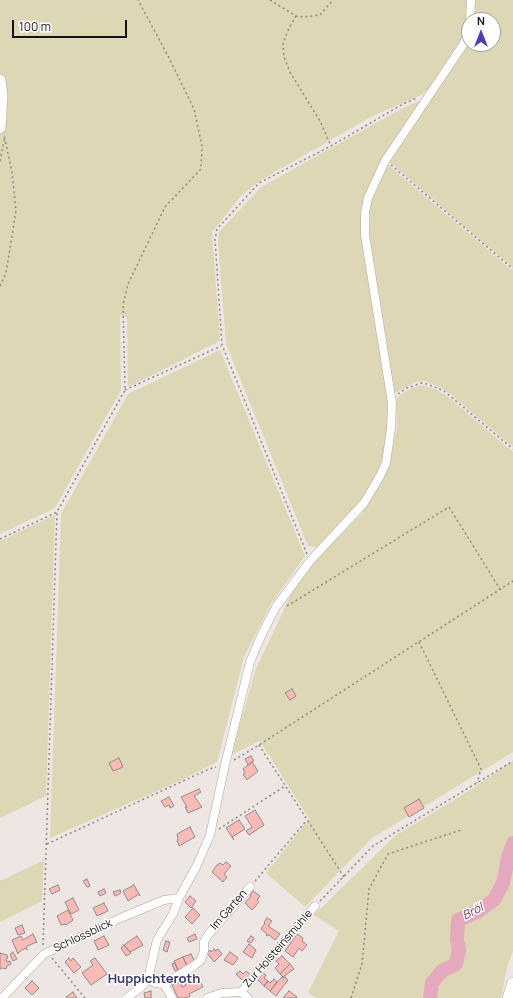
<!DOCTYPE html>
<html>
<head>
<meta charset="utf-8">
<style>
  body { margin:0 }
  #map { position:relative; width:513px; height:998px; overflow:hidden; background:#ede6e3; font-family:Manrope,sans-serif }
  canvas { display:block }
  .north { position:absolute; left:461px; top:12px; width:40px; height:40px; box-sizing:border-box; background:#fff; border:1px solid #a1a0a0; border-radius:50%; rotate:0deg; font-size:11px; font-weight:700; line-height:16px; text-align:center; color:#141211 }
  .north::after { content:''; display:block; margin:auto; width:14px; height:18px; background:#4d3eb5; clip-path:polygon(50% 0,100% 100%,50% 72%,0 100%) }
  .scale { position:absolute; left:12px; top:20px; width:115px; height:18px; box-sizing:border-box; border:2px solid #141211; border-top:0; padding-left:5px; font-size:12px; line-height:14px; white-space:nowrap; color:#141211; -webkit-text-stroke:3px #fff; paint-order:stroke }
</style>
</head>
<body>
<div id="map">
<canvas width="513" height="998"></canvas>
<div class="north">N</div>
<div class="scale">100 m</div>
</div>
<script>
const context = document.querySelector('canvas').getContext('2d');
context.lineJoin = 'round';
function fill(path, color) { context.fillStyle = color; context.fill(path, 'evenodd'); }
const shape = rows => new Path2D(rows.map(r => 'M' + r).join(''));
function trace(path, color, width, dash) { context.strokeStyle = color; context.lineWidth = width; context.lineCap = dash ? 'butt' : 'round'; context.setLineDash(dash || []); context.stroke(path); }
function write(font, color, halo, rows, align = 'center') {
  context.font = font + ' Manrope,sans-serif'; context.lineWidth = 3; context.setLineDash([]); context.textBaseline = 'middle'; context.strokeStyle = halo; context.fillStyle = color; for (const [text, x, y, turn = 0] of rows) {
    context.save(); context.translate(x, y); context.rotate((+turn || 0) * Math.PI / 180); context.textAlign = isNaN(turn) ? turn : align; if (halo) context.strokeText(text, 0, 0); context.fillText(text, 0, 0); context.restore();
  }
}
fill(shape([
  [0,0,467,0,466,28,459,42,433,84,423,94,371,117,261,180,241,196,212,232,220,341,128,387,127,317,120,315,121,390,55,508,0,534],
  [473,0,513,0,513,268,388,161,469,35,469,44,493,44,493,20,472,20],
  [424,99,363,202,361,219,362,237,384,373,390,427,382,463,366,493,352,515,317,547,308,546,226,344,218,242,219,232,261,187,403,108],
  [387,164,513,271,513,447,444,389,425,381,415,382,394,394,369,236,370,204],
  [220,350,305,556,271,604,244,657,217,762,175,783,50,838,61,514,128,394],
  [423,385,435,389,447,396,513,452,513,752,372,838,305,907,266,873,309,819,260,741,231,755,255,671,294,588,315,561,361,514,381,483,391,457,397,428,396,400,400,395,412,388],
  [55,515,46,796,0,818,0,541],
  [513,761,513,951,507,967,501,998,316,998,308,993,339,931,314,915,395,836,470,790],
  [44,860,42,901,0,922,0,881]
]), '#ded7b5');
trace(shape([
  [430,998,432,983,442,971,456,964,459,950,457,940,458,920,477,912,494,900,503,883,508,858,513,843]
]), '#e5a9bd', 14);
const building = shape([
  [292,689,296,696,290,700,285,693,292,689],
  [251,756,254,761,248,765,245,759,251,756],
  [119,758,123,767,113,771,109,763,119,758],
  [252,762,258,771,247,780,243,774,245,773,243,769,252,762],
  [199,789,201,792,194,796,202,807,188,813,185,807,187,807,181,797,199,789],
  [169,797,174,806,170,808,169,805,165,807,161,801,169,797],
  [419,799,424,808,409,817,404,808,419,799],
  [255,810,264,825,249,835,246,831,252,827,245,816,255,810],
  [239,820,245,829,232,837,234,840,226,828,239,820],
  [190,827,195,837,179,846,177,840,178,839,177,834,190,827],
  [226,862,231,866,224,874,227,877,223,882,212,872,217,865,220,863,223,865,226,862],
  [87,879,90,886,87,887,83,881,87,879],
  [58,885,60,890,52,894,49,889,58,885],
  [134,885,140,896,139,894,128,901,123,891,134,885],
  [104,889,106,893,100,896,98,892,104,889],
  [120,890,121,893,115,896,113,892,120,890],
  [253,891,260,896,257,900,259,902,252,910,245,903,251,896,250,895,253,891],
  [190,896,196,901,191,908,185,902,190,896],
  [73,898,79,910,71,914,65,902,73,898],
  [104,903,108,911,97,916,93,908,104,903],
  [193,908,200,915,192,924,185,917,193,908],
  [68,910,73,920,66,925,65,924,61,925,57,916,68,910],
  [267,918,272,921,268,926,280,934,275,940,269,935,267,936,266,935,267,934,261,929,265,923,264,922,267,918],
  [22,925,25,933,18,935,15,928,22,925],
  [33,934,37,943,36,942,26,947,27,950,26,948,22,950,18,953,18,954,12,940,21,936,23,940,33,934],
  [195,934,197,939,189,942,187,938,195,934],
  [297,934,303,938,302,941,307,945,302,951,299,948,293,957,285,951,297,934],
  [104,936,109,945,98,950,94,941,104,936],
  [137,936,143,945,130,952,124,945,137,936],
  [251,936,254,938,251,943,247,941,251,936],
  [166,941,170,942,167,952,163,950,166,941],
  [249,944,256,950,252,958,243,952,249,944],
  [124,945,131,953,126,956,121,948,124,945],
  [214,949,215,951,218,949,222,954,214,962,207,953,210,950,211,952,214,949],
  [13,952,17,959,13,961,10,954,13,952],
  [230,952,238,958,233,965,224,960,230,952],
  [0,953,7,955,8,958,6,959,7,962,10,961,11,964,7,966,6,969,2,968,0,969,0,953],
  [191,954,195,962,187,966,183,957,191,954],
  [282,956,290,964,280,974,275,968,279,964,276,961,282,956],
  [183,957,187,966,178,970,174,961,183,957],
  [69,958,71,961,73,958,81,967,74,973,65,962,69,958],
  [95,958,107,974,91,985,82,973,93,965,90,961,95,958],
  [175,963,178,970,175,971,172,964,175,963],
  [290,964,294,969,283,977,280,974,290,964],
  [240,971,243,974,246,971,251,975,244,982,236,974,240,971],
  [262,972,266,975,264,978,268,981,264,986,256,978,262,972],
  [197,975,203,987,189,994,190,996,186,998,178,998,172,985,180,982,182,987,186,985,184,982,197,975],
  [285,977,288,980,276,996,270,991,281,978,285,977],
  [274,979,277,982,270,991,264,986,268,981,270,983,274,979],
  [32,981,39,988,32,995,25,988,32,981],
  [151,991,151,998,145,998,144,993,151,991],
  [289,991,297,997,296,998,283,998,289,991],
  [73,992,77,998,67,998,66,997,73,992]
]);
fill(building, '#fabab6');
trace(building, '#928b8a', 1);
const street = shape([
  [470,20,471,0],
  [148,979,155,983,164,984,172,998],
  [164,984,195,965,201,960,204,951,204,942,208,935,250,887],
  [241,992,315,906],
  [2,998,44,954,123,917,164,900,179,898],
  [127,998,141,987,148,979,157,940,173,914,179,898,197,865,210,835,225,765,250,662,262,634,276,607,310,561,364,503,380,476,386,463,391,428,392,403,365,235,365,213,368,198,385,161,463,45,469,28],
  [207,998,222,993,241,992,248,998]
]);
const secondary = shape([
  [0,80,2,96,0,128],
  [508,998,513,983]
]);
trace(street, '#ada7a4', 9);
trace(secondary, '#ada7a4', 12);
trace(shape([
  [270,0,296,16,303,17,320,15,333,0],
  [296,16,289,28,283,43,284,57,290,72,320,121,331,146],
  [0,161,5,136],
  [391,165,513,269],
  [0,286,6,273,16,211,12,172,4,135],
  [125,390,221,346],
  [398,394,407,388,421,383,427,384,444,391,513,449],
  [0,539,57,512],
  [307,554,222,345,215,239,217,229,259,183,331,146,403,104,417,98],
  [287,606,449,507,500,589],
  [419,642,481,769,477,783],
  [259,745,344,877],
  [234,760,259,745,513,581],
  [219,829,285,786],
  [47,844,209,769,216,767],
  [255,881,307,820],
  [320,901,373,846,513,761],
  [43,945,57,512,125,390,123,304,128,284,165,207,201,169,202,146,194,109,167,54,138,0],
  [52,958,85,998],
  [351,998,362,964,369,889,388,854,461,830]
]), '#8c8785', 1.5, [2, 3]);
trace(street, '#fff', 8);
trace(secondary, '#fff', 11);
write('11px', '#141211', '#fff', [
  ["Im Garten",229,910,-49],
  ["Schlossblick",83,936,-25],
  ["Zur Holsteinsmühle",278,949,-49]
]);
write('italic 12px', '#7d3552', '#fff', [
  ["Bröl",473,912,-28]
]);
write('bold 13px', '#383571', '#fff', [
  ["Huppichteroth",154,979]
]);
</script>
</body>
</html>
